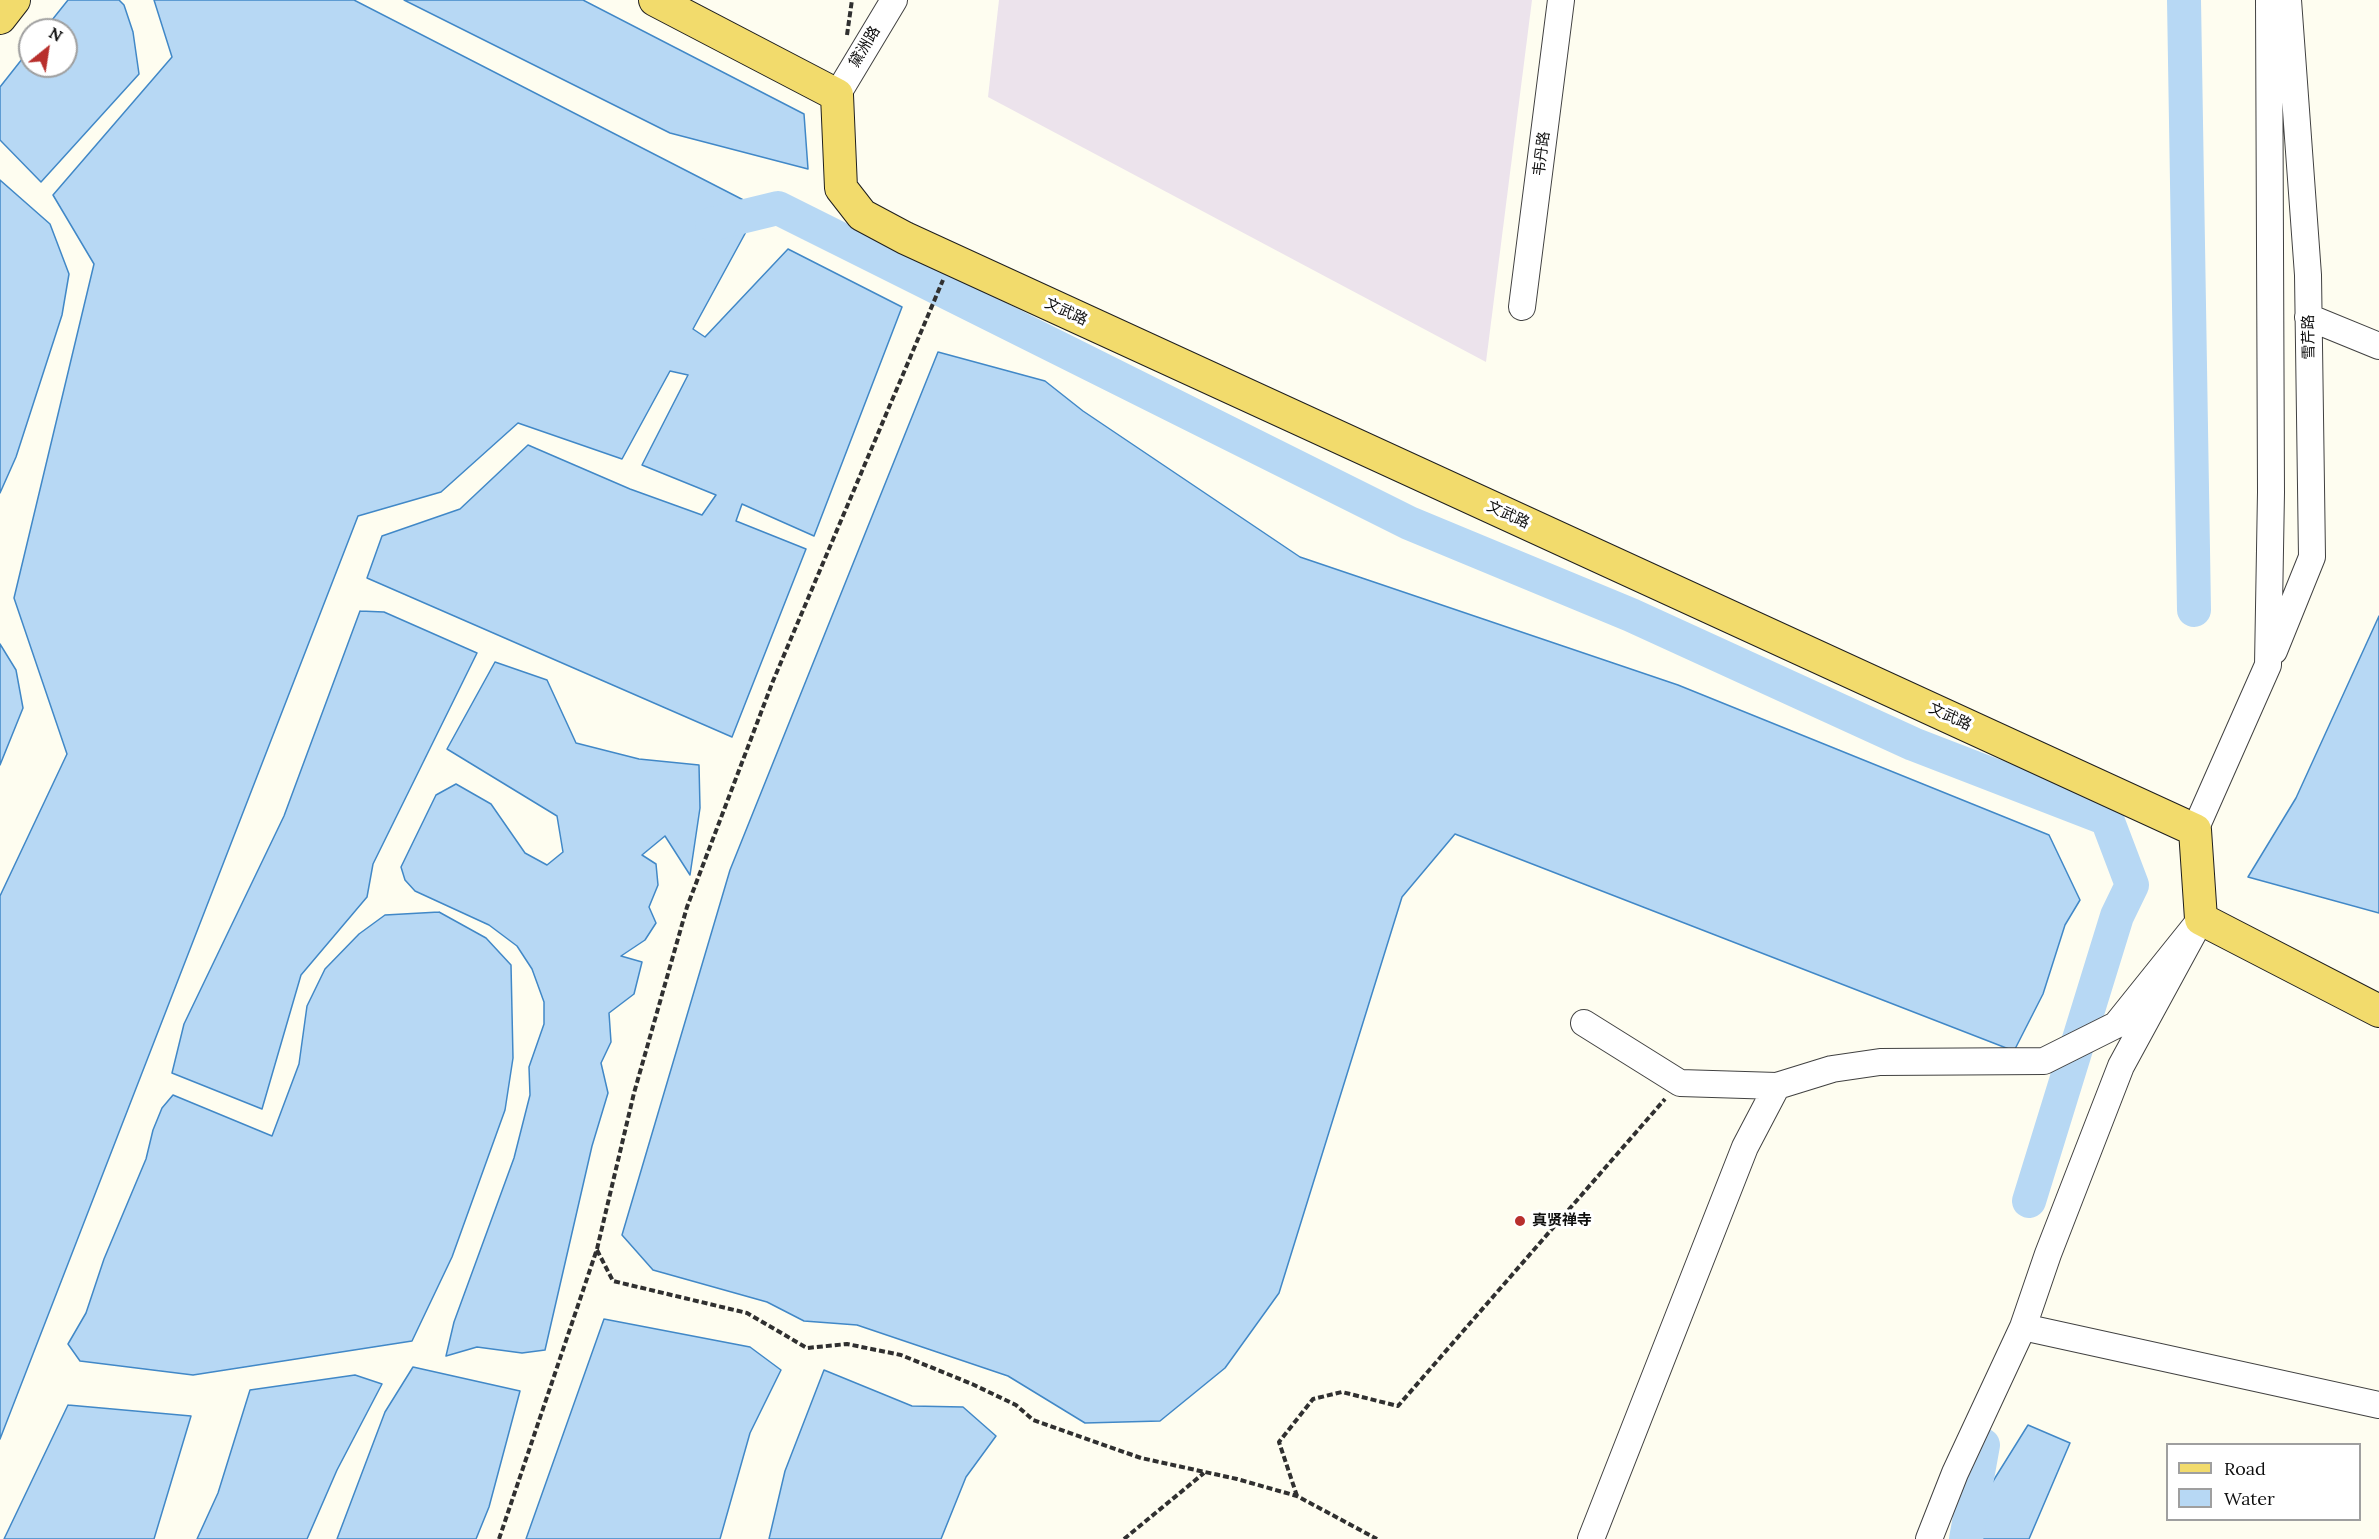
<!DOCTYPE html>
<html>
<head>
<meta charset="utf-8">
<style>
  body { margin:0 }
  #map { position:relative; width:2379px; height:1539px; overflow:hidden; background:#fefdf0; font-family:Lora,serif }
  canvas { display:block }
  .legend { position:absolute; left:2166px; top:1443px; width:195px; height:78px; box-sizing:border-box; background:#fff; border:2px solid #9f9f9f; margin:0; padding:8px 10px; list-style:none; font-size:18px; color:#0e0e0e }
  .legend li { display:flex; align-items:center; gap:12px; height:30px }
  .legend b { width:30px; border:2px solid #9f9f9f }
  .north { position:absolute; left:18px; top:18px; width:60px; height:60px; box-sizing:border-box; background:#fff; border:2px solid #9f9f9f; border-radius:50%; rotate:30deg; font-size:16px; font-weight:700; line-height:24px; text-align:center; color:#0e0e0e }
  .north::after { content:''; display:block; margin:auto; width:21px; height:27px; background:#b82f2c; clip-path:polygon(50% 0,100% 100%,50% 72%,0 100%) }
</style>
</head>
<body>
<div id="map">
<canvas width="2379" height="1539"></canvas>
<ul class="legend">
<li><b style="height:8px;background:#f2db6c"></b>Road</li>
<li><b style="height:16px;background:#b7d8f4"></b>Water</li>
</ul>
<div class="north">N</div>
</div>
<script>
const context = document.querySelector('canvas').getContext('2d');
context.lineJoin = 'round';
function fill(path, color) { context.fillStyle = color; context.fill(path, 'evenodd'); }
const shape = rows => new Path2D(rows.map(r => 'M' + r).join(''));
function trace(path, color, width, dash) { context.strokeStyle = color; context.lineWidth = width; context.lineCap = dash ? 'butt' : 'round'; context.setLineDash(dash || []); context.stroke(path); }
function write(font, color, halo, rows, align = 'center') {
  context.font = font + ' Lora,"Noto Sans SC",serif'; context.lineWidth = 6; context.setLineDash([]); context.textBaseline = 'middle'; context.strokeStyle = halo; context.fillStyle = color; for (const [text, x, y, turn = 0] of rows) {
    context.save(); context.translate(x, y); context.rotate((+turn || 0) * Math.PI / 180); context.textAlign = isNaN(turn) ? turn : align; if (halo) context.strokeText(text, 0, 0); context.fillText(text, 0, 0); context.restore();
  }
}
fill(shape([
  [999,0,1532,0,1486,362,988,97]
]), '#ece3ec');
const water = shape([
  [68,0,119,0,124,5,133,32,139,74,41,182,0,140,0,87,30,49,30,66,66,66,66,30,44,30,68,0],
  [154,0,354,0,759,208,693,329,705,337,788,249,902,307,814,536,742,504,736,521,806,549,732,737,367,578,382,536,460,509,528,445,630,489,702,515,716,495,642,465,688,375,670,371,622,459,518,423,441,492,358,516,0,1439,0,896,67,754,14,598,94,264,53,195,172,57,154,0],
  [404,0,583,0,804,114,808,169,670,133,404,0],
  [0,180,50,224,69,274,62,315,16,457,0,493,0,180],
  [938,352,1045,381,1083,411,1300,557,1678,685,2049,835,2080,900,2065,925,2043,994,2014,1051,1455,834,1402,897,1279,1293,1225,1368,1160,1421,1085,1423,1008,1376,857,1325,804,1321,767,1302,653,1270,622,1235,730,870,938,352],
  [360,611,384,612,477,653,373,864,367,897,301,975,262,1109,172,1073,184,1024,284,816,360,611],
  [2379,616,2379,913,2248,877,2296,798,2379,616],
  [0,644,16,670,23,708,0,765,0,644],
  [495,662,547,680,576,743,639,759,699,765,700,808,690,875,665,836,642,855,656,864,658,885,649,907,656,923,645,940,621,956,642,962,634,994,609,1013,611,1042,601,1063,608,1093,592,1146,545,1350,522,1353,477,1347,446,1356,454,1322,514,1158,530,1095,529,1067,544,1024,544,1002,532,969,517,946,489,925,415,891,405,880,401,867,436,795,456,784,491,804,525,853,547,865,563,852,557,816,447,749,495,662],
  [439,912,486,938,511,965,513,1058,505,1110,452,1257,412,1341,193,1375,80,1361,68,1344,86,1313,104,1259,146,1159,153,1130,162,1108,173,1095,272,1136,299,1064,307,1006,325,969,359,934,385,915,439,912],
  [604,1319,750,1347,781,1370,750,1433,720,1539,526,1539,604,1319],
  [413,1367,520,1391,489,1507,476,1539,337,1539,385,1412,413,1367],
  [824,1370,912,1406,963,1407,996,1436,966,1477,941,1539,769,1539,785,1471,824,1370],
  [355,1375,382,1384,337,1470,307,1539,197,1539,218,1493,250,1390,355,1375],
  [68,1405,191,1416,154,1539,4,1539,68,1405],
  [2028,1425,2070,1443,2029,1539,1957,1539,2028,1425]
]);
fill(water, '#b7d8f4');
trace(water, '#4188c7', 1.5);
trace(shape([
  [2184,0,2194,610],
  [712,224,778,208,1409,523,1631,615,1913,744,2107,819,2132,885,2117,916,2029,1201],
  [1966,1539,1983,1445]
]), '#b7d8f4', 34);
const minor = shape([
  [837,95,894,0],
  [1522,307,1561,0],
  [2308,317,2379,346],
  [2274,651,2312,557,2308,275,2288,0],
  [2195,830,2268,665,2271,492,2269,0],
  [1584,1023,1680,1083,1777,1086],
  [1591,1539,1745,1147,1777,1086,1832,1069,1880,1062,2044,1061,2116,1025,2201,919,2121,1066,2048,1254,2023,1327,2379,1405],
  [1929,1539,1955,1473,2023,1327]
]);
const major = shape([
  [655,0,837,95,841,188,862,215,905,238,2195,830,2201,919,2379,1011],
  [0,18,14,0]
]);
trace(minor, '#414141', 28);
trace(major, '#1f1f1f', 34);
trace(shape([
  [847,35,852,0],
  [597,1250,613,1281,747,1313,807,1348,847,1344,901,1355,972,1384,1016,1405,1033,1420,1141,1458,1237,1479,1297,1496,1377,1539],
  [1297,1496,1279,1442,1313,1399,1342,1392,1398,1406,1665,1099],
  [499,1539,597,1249,634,1093,687,907,773,681,943,280],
  [1124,1539,1204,1473]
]), '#303030', 4, [6, 3]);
trace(minor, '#fff', 26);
trace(major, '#f2db6c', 32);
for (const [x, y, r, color] of [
  [1520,1221,6,"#b82f2c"]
]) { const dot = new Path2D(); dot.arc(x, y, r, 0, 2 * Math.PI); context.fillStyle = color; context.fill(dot); trace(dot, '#fff', 2); }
write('15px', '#0e0e0e', '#fff', [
  ["黛洲路",865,47,-59],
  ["韦丹路",1542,154,-83],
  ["文武路",1066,312,25],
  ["雪芹路",2309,337,-91],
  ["文武路",1508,515,25],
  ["文武路",1950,717,25]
]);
write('bold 15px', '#0e0e0e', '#fff', [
  ["真贤禅寺",1532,1221]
], 'left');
</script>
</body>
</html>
